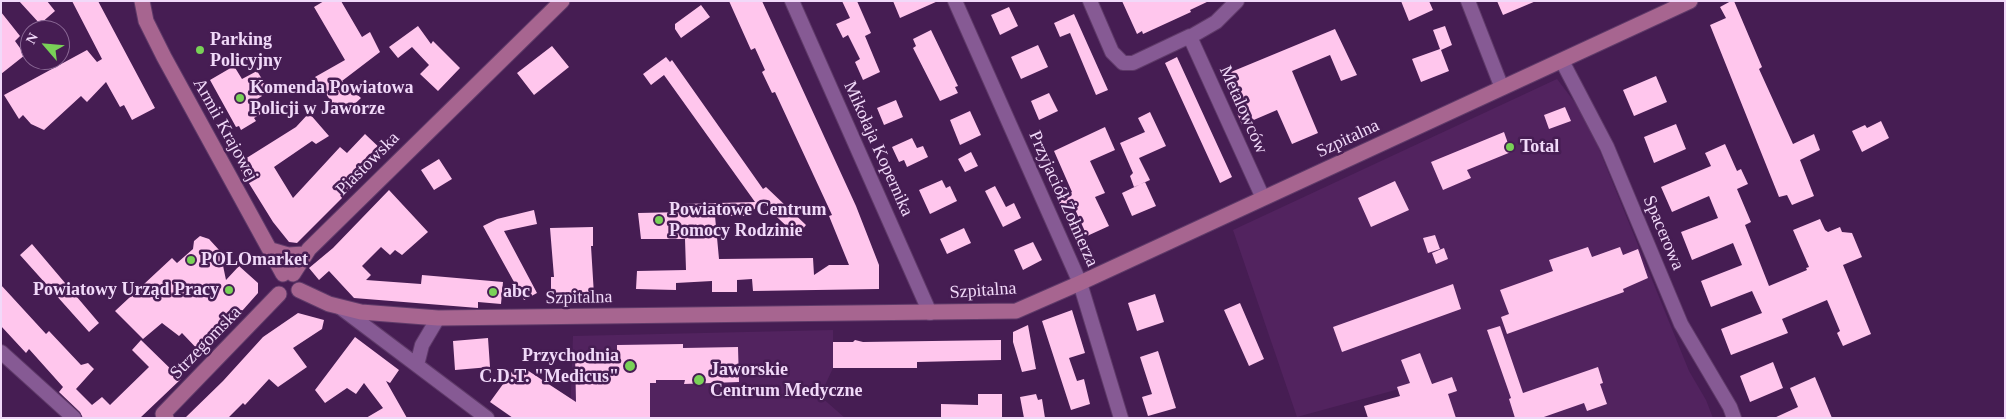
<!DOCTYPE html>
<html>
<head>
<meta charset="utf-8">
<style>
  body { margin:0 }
  #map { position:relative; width:2006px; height:419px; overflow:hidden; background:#461d53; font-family:Georgia,serif }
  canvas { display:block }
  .frame { position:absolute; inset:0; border:2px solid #f1d9f9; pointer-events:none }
  .north { position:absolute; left:20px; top:20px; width:50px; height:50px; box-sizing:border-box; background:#461d53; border:1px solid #8a6895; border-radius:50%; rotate:297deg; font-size:14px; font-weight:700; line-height:20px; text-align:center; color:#f1d9f9 }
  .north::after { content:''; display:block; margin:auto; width:18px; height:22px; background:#79d157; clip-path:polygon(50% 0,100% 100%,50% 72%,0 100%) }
</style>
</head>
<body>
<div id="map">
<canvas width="2006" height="419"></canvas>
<div class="frame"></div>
<div class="north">N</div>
</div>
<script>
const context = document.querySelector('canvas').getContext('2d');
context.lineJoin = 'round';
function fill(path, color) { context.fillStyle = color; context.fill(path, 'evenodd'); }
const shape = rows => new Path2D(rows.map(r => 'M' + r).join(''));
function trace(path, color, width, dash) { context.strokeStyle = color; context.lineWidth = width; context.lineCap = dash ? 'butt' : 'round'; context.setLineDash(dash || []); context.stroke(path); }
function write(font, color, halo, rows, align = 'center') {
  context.font = font + ' Georgia,serif'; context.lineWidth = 5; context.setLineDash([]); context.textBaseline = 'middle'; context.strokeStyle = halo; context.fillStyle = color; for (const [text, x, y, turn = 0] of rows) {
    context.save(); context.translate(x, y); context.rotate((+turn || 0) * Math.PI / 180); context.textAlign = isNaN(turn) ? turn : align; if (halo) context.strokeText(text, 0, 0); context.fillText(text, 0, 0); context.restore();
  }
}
fill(shape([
  [1557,79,1586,117,1689,371,1706,400,1713,418,1422,418,1410,386,1297,417,1233,230],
  [833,330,833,368,820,396,845,418,570,418,573,336]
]), '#52235f');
fill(shape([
  [19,1,47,1,55,11,40,24],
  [72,1,98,1,155,108,132,120,124,105,120,107,106,82,87,102,81,96,44,130,31,124,23,115,19,119,4,95,87,50,97,62,102,59],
  [324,1,341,1,362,37,370,32,380,52,342,81,361,98,345,113,333,102,332,103,315,77,345,60,314,7],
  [729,1,762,1,856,206,879,265,879,289,753,291,752,279,737,280,737,292,712,292,712,281,676,283,676,290,636,289,637,271,686,270,685,239,641,239,638,213,684,212,683,204,755,202,664,75,651,85,643,74,666,57,670,62,672,60,763,189,766,187,806,225,797,236,761,202,748,216,715,216,719,259,813,258,814,275,829,265,849,265,829,216,832,215,775,92,772,93,762,72,765,70,755,48,751,50],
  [842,1,857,1,871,33,865,36,880,72,863,80,855,62,860,59,848,35,843,38,836,24,850,18],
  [893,1,938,1,900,18],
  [1122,1,1209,1,1190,10,1191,12,1143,34,1142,31,1137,34],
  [1401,1,1429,1,1433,10,1409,21],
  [1497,1,1536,1,1503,15],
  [1731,1,1734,1,1762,67,1759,69,1793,144,1814,134,1820,150,1800,160,1814,196,1792,205,1787,195,1779,197,1710,25,1726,18,1720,7],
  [701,5,710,17,681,38,675,29,675,24],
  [1009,7,1018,26,1000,35,991,15],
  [1,12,20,36,15,41,25,55,1,74],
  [1074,14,1108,90,1096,95,1070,33,1060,37,1054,23],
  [418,26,431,44,433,41,460,68,438,91,420,74,429,65,412,47,398,58,389,47],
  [1445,26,1452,45,1441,50,1449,71,1421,82,1412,59,1440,49,1433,30],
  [1335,29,1357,75,1341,81,1330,55,1292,71,1318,133,1292,144,1277,110,1242,125,1237,113,1246,109,1231,72],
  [931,30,958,86,955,87,958,93,940,101,913,48,916,46,913,39],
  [1038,45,1048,67,1021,79,1011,57],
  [552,46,569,67,534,95,517,73],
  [1177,57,1232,177,1220,183,1165,63],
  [234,66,242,79,257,71,267,87,259,92,262,96,254,101,262,113,254,118,256,121,241,130,239,126,236,127,210,80],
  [1656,76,1667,102,1634,116,1623,90],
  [1049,93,1058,111,1039,120,1031,101],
  [896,100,903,117,884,125,877,108],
  [1565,107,1571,121,1549,129,1544,115],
  [970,111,981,135,960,145,950,120],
  [1150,112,1166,146,1139,158,1150,180,1134,187,1130,176,1133,173,1120,143,1145,132,1138,118],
  [309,113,329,136,316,144,312,141,274,167,293,198,340,147,347,153,365,134,383,151,360,176,362,178,297,243,289,242,273,222,237,164,296,127],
  [1881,121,1889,138,1862,152,1852,131,1865,125,1867,128],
  [1676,124,1686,149,1654,163,1644,137],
  [1105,127,1115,150,1090,161,1105,193,1095,197,1109,226,1087,236,1074,207,1063,212,1057,199,1072,192,1054,151],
  [1504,132,1511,152,1467,170,1471,178,1443,190,1431,162],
  [912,138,917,148,923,146,928,157,907,167,904,160,899,162,892,147],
  [1725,144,1737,171,1741,169,1748,184,1737,189,1751,222,1745,225,1769,286,1807,270,1806,268,1809,267,1793,230,1820,219,1825,230,1828,232,1840,227,1842,232,1852,233,1862,257,1843,265,1871,334,1843,346,1837,333,1840,331,1827,300,1782,319,1788,333,1731,355,1721,329,1762,313,1752,291,1711,307,1701,281,1742,265,1733,243,1692,260,1681,232,1718,218,1709,196,1672,212,1661,187,1711,166,1705,153],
  [971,152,978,166,965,172,958,159],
  [439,159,452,179,434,190,421,170],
  [942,180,946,188,950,186,957,201,930,214,919,190],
  [1395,181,1409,210,1371,227,1358,198],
  [1145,182,1156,206,1132,216,1122,193],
  [995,186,1006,207,1014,203,1021,218,1003,227,985,191],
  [389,190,428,232,402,255,395,250,390,255,381,247,362,266,371,275,366,280,421,284,422,275,503,282,501,304,478,302,478,308,354,298,329,271,319,280,309,268,333,248],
  [534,210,537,224,504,231,537,293,524,300,483,226,497,219],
  [593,227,593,246,591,246,594,295,551,295,551,277,554,277,550,228],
  [964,228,971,243,947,254,940,239],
  [1435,235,1440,249,1428,253,1423,238],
  [200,236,209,239,220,251,226,280,239,266,258,283,258,293,203,355,182,333,179,336,162,323,143,339,115,311,172,258,177,263,193,249,194,241],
  [1033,242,1042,260,1023,270,1014,250],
  [32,244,99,323,89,332,20,255],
  [1588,247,1592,257,1620,247,1623,255,1638,249,1648,278,1623,289,1624,292,1507,334,1501,317,1509,314,1500,290,1553,271,1549,260],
  [1444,248,1448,259,1436,264,1432,253],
  [1453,284,1461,309,1342,352,1333,327],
  [1,285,46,334,49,331,81,365,88,363,94,369,76,389,92,405,102,397,110,405,149,367,132,350,141,340,181,379,140,418,83,418,80,412,59,392,63,387,29,349,26,353,1,326],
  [1155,294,1164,322,1137,331,1128,303],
  [1240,303,1264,359,1249,366,1224,310],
  [1072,310,1085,353,1069,358,1077,381,1084,379,1090,404,1071,410,1042,321],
  [298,313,324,320,322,329,293,348,307,367,278,387,269,379,245,405,243,403,228,418,185,418,223,381,263,337],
  [1028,325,1036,369,1022,372,1013,342,1013,332],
  [1500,326,1523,393,1598,367,1603,383,1600,384,1607,404,1587,411,1584,403,1541,418,1515,418,1509,399,1511,398,1487,330],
  [355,337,399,370,390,383,386,381,407,418,366,418,383,408,364,383,356,394,347,388,325,403,315,390],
  [488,338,490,367,455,370,453,341],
  [855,340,863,342,1001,340,1001,360,917,362,917,368,833,368,833,342,853,342],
  [683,344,683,348,738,347,739,382,684,384,685,380,656,380,656,383,650,383,650,418,513,418,490,402,514,369,520,373,524,368,576,402,575,352,617,351,617,345],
  [1158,351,1176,408,1148,416,1142,397,1152,394,1140,357],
  [1420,353,1432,384,1452,377,1457,391,1448,394,1456,418,1368,418,1364,406,1400,396,1397,387,1410,383,1401,360],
  [1773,362,1783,388,1750,402,1740,376],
  [1815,377,1832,418,1774,418,1798,407,1790,388],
  [978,394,1002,394,1002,418,941,418,941,404,978,405],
  [1036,394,1038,400,1042,399,1045,418,1024,418,1020,397]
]), '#ffc6ed');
const street = shape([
  [792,1,930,313],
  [955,1,1080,283,1121,418],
  [1090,1,1112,52,1123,63,1133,63,1190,36],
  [1237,1,1216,22,1190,37,1263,198],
  [1468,1,1502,88],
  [1562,61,1607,147,1681,324,1730,407,1734,418],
  [341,308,487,418],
  [1,352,74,418],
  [417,365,422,345,438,318]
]);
const secondary = shape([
  [142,1,146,21,164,57,283,274],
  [271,250,288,255,304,254],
  [293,274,309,249,562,1],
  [299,290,329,304,361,312,438,318,1016,311,1080,283,1690,1],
  [166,418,163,414,279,294]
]);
trace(street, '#5f3a69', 16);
trace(secondary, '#5f3a69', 17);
trace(street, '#865a94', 14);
trace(secondary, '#a76590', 15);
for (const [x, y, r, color] of [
  [200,50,5,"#79d157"],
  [240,98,5,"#79d157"],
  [1510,147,5,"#79d157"],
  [659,220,5,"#79d157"],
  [191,260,5,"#79d157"],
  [229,290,5,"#79d157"],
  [493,292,5,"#79d157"],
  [630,366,6,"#79d157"],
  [699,380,6,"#79d157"]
]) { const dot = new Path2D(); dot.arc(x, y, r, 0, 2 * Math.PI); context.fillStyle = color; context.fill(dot); trace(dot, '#461d53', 2); }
write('bold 18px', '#f1d9f9', '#461d53', [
  ["Parking",210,40],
  ["Policyjny",210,61],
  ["Komenda Powiatowa",250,88],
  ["Policji w Jaworze",250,109],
  ["Total",1520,147],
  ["Powiatowe Centrum",669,210],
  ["Pomocy Rodzinie",669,231],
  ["POLOmarket",201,260],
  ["Powiatowy Urząd Pracy",219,290,"right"],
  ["abc",503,292],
  ["Przychodnia",619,356,"right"],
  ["C.D.T. \"Medicus\"",619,377,"right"],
  ["Jaworskie",710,370],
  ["Centrum Medyczne",710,391]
], 'left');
write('18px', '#f1d9f9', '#461d53', [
  ["Metalowców",1243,110,66],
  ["Armii Krajowej",225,130,61],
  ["Szpitalna",1348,139,-25],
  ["Mikołaja Kopernika",878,149,66],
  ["Piastowska",368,164,-45],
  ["Przyjaciół Żołnierza",1063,199,66],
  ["Spacerowa",1663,233,67],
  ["Szpitalna",983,291,-4],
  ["Szpitalna",579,298,-1],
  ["Strzegomska",206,343,-46]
]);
</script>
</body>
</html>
